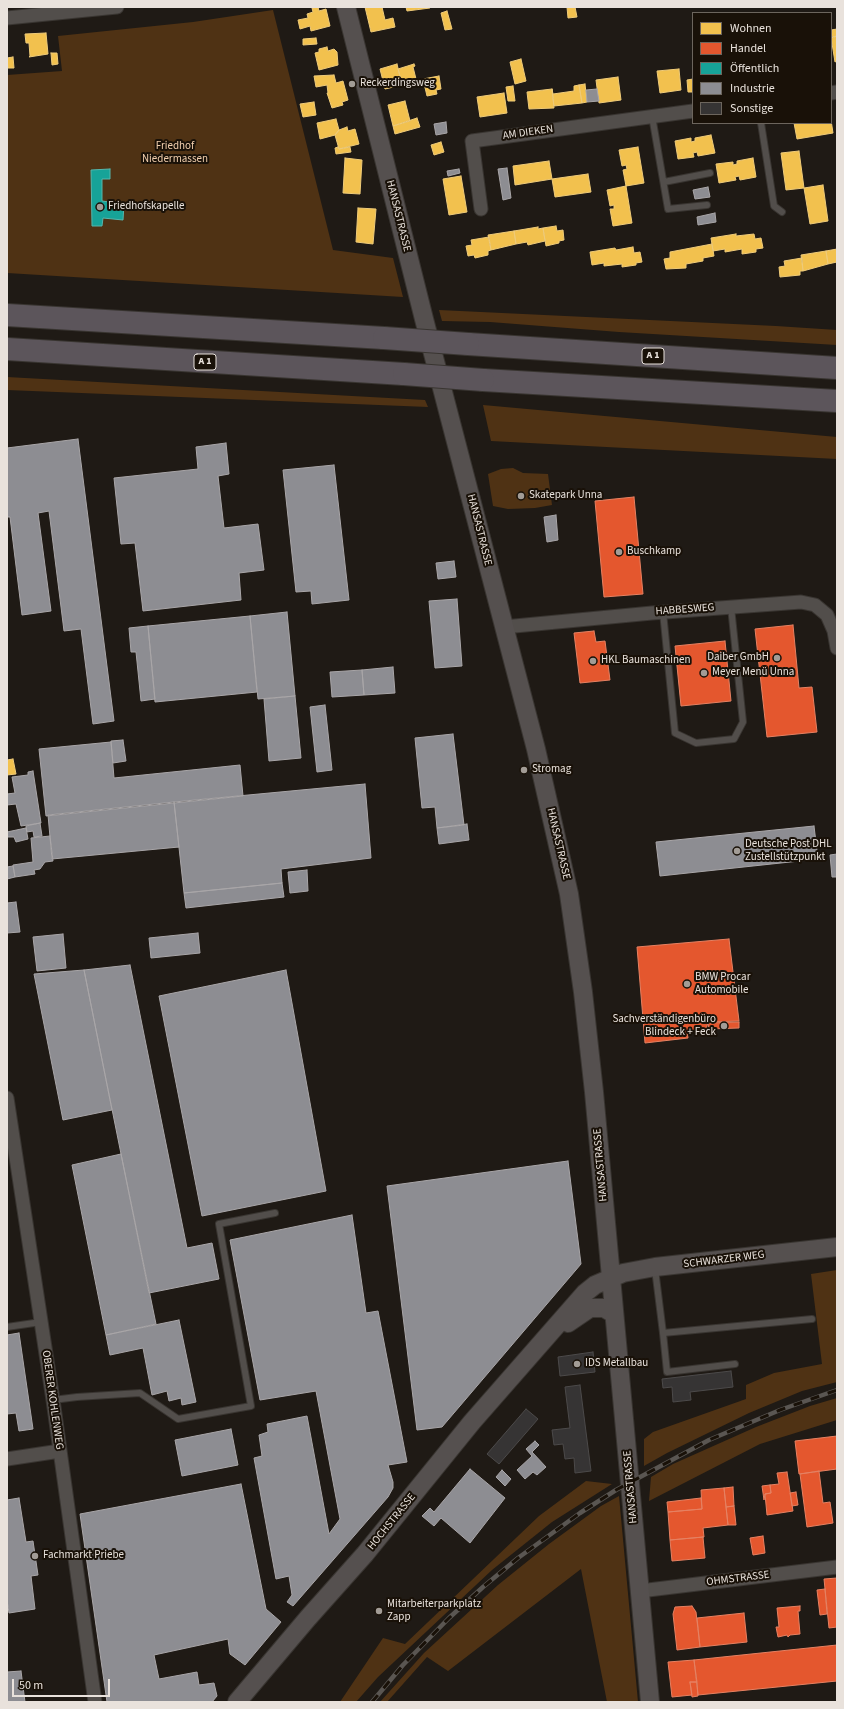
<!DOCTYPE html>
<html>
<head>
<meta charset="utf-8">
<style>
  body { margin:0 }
  #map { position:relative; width:844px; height:1709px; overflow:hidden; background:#1f1a15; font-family:"Source Sans 3",sans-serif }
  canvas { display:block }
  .frame { position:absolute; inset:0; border:8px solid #e9e2dc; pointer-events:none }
  .legend { position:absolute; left:692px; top:12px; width:140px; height:112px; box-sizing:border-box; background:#191108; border:1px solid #6c655d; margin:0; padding:5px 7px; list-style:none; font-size:12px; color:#e9e2dc }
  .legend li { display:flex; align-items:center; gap:8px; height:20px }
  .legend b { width:20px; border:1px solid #6c655d }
  .scale { position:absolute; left:12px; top:1679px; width:98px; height:18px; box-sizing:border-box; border:2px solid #e9e2dc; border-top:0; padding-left:5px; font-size:12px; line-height:14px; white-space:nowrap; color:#e9e2dc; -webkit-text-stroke:3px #191108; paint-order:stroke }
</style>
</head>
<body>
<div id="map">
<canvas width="844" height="1709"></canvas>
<div class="frame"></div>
<ul class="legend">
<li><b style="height:11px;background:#f2c14e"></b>Wohnen</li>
<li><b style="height:11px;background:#e4572e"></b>Handel</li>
<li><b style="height:11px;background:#17a398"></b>Öffentlich</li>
<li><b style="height:11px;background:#8d8d92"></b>Industrie</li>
<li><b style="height:11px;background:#363434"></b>Sonstige</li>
</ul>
<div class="scale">50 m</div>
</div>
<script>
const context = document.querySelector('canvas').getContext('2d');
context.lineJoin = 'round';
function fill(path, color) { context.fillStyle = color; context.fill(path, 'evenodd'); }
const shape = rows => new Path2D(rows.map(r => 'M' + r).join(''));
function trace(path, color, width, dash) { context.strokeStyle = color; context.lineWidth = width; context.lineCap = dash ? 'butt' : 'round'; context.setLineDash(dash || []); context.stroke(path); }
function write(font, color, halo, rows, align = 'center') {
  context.font = font + ' "Source Sans 3",sans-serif'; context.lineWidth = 4; context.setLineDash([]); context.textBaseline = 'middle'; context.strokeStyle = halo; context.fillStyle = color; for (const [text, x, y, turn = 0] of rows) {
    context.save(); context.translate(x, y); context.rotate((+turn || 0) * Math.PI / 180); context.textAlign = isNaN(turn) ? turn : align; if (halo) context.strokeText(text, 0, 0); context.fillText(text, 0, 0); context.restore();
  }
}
fill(shape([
  [273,10,333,250,393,258,403,297,7,273,7,75,62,71,58,36,193,22],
  [439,310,776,326,837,330,837,345,619,332,490,322,442,321],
  [7,377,425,400,428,407,7,390],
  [483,405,837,437,837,459,491,441],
  [513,468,523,473,548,474,552,505,535,508,508,509,493,506,488,474,501,469],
  [837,1270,837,1382,802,1391,749,1413,667,1453,644,1466,644,1439,653,1432,746,1399,746,1385,774,1373,822,1364,811,1274],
  [837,1398,837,1420,760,1444,649,1501,651,1477,673,1464,756,1427,810,1406],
  [586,1481,612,1484,552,1522,492,1570,378,1677,356,1702,340,1702,383,1638,405,1644,539,1516],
  [619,1496,638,1702,607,1702,581,1569,448,1671,427,1657,387,1702,380,1702,424,1653,498,1585,549,1544,601,1506]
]), '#4f3214');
const homes = shape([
  [318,7,319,11,326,9,330,26,311,31,310,26,300,29,298,20,308,18,307,14,313,12,312,8,318,7],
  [365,7,382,7,385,20,393,18,395,27,371,32,365,7],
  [406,7,430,7,430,8,407,11,406,7],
  [567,7,575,7,577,17,568,18,567,7],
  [447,11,452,29,445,30,441,13,447,11],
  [837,29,837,36,831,38,831,30,837,29],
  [46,33,48,54,29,57,30,56,29,43,26,43,25,34,46,33],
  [837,36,837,61,835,62,831,37,837,36],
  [316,38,317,44,303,45,303,39,316,38],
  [327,47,328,51,334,49,337,52,338,65,319,70,315,53,319,52,319,49,327,47],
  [51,53,57,53,58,64,52,65,51,53],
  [13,57,14,68,8,68,7,58,13,57],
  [521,59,526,81,515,84,510,62,521,59],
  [397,64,402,85,385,89,380,69,397,64],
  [414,64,415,66,413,67,416,79,418,80,402,84,398,69,414,64],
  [679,69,681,90,660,93,657,71,679,69],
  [334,75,336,83,343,81,348,100,342,102,343,105,332,108,327,93,328,93,327,85,316,87,314,76,334,75],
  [439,76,441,89,436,90,437,94,427,96,423,79,439,76],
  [618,77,621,100,599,103,596,80,618,77],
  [693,79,693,92,688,92,687,80,693,79],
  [585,84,587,102,582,103,579,85,585,84],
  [579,85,582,103,554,106,552,89,553,94,574,91,574,86,579,85],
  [513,86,515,101,508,101,506,87,513,86],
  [552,89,554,108,529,109,527,92,552,89],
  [504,93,507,113,480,117,477,97,504,93],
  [405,101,410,121,393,126,388,105,405,101],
  [314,102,316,115,303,117,300,104,314,102],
  [417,118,420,127,395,134,393,126,417,118],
  [336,119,339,130,335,135,320,139,317,123,336,119],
  [831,120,833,133,797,139,794,123,831,123,831,120],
  [347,127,348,131,355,129,359,144,339,149,335,135,339,130,347,127],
  [711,135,715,153,698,156,697,152,693,153,694,157,678,159,675,141,691,138,691,142,695,141,695,138,711,135],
  [441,142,444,152,434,155,431,145,441,142],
  [338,147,339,149,350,147,351,152,336,154,335,148,338,147],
  [638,147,644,183,626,186,623,170,627,169,626,165,622,166,619,150,638,147],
  [799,151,804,188,786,190,781,153,799,151],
  [345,158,362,160,360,194,343,193,345,158],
  [753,158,756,177,740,180,739,176,735,177,736,180,719,183,716,164,733,162,733,165,737,164,737,161,753,158],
  [549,161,552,179,515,185,513,166,549,161],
  [588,174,591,192,555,197,552,179,588,174],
  [461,176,467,212,449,215,443,179,461,176],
  [823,185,828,221,810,224,804,188,823,185],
  [626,186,632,223,613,226,610,209,614,209,614,205,610,206,607,190,626,186],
  [358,208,376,209,373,244,356,242,358,208],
  [556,226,557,231,563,230,564,240,559,241,559,243,546,246,543,228,556,226],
  [538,227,538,229,543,228,545,241,528,245,527,242,516,244,514,231,538,227],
  [514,231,516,244,491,250,488,235,514,231],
  [736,234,736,236,754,234,755,239,761,238,763,248,756,249,756,252,742,254,742,249,725,252,725,249,713,251,711,238,736,234],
  [489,237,491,250,488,251,488,255,475,258,474,255,468,256,466,246,472,245,471,240,489,237],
  [712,244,714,256,703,258,703,261,686,264,686,268,666,269,664,259,670,258,670,252,712,244],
  [633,247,634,253,640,252,642,262,636,263,636,265,622,267,622,264,604,266,604,263,592,265,590,252,615,248,616,250,633,247],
  [837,249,837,262,828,264,826,251,837,249],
  [826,251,828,264,803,271,801,255,826,251],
  [802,258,803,271,800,271,800,275,780,277,779,267,785,266,784,261,802,258],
  [13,759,16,774,7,775,7,760,13,759]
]);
fill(homes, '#f2c14e');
trace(homes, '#efcb79', 1);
const shops = shape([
  [634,497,643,594,604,597,595,501,634,497],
  [793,625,799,688,812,687,817,732,767,737,755,629,793,625],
  [594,631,596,642,605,641,610,680,580,683,574,633,594,631],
  [725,641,731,701,681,706,675,646,725,641],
  [729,939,739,1021,708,1022,706,1030,687,1031,688,1038,645,1043,637,947,729,939],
  [739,1022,739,1028,709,1029,708,1023,739,1022],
  [837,1436,837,1469,799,1474,795,1441,837,1436],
  [819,1471,823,1503,830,1502,833,1523,807,1527,800,1474,819,1471],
  [787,1472,793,1511,767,1515,765,1494,771,1493,770,1485,779,1484,777,1473,787,1472],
  [770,1485,771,1493,765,1494,764,1500,762,1486,770,1485],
  [733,1487,734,1506,726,1507,724,1488,733,1487],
  [724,1488,728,1525,703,1528,704,1537,670,1540,668,1512,702,1509,701,1490,724,1488],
  [796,1492,798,1505,792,1506,790,1493,796,1492],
  [701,1498,702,1509,668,1512,667,1502,701,1498],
  [734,1506,736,1525,728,1525,726,1507,734,1506],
  [763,1536,765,1553,753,1555,750,1538,763,1536],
  [703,1537,705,1558,672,1561,670,1540,703,1537],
  [837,1578,837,1627,829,1628,824,1579,837,1578],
  [825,1589,827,1614,820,1615,817,1590,825,1589],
  [692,1606,696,1612,700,1647,677,1650,673,1614,675,1607,692,1606],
  [800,1606,800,1611,798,1611,800,1634,790,1635,788,1637,787,1635,778,1637,776,1627,779,1627,777,1608,800,1606],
  [744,1613,747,1642,700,1647,697,1618,744,1613],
  [837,1645,837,1681,698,1695,694,1660,837,1645],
  [694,1660,697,1682,690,1682,692,1695,672,1697,668,1662,694,1660],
  [690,1682,697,1682,698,1696,692,1697,690,1682]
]);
fill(shops, '#e4572e');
trace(shops, '#e68162', 1);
const public = shape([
  [110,169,110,179,102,179,102,201,124,204,123,220,103,218,102,226,92,226,91,170,110,169]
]);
fill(public, '#17a398');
trace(public, '#56b6ac', 1);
const industry = shape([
  [597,89,599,101,587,102,586,90,597,89],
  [446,122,447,133,436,135,434,124,446,122],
  [507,168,511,198,503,200,498,169,507,168],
  [459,169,460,173,448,176,447,171,459,169],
  [708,187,710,197,695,199,693,190,708,187],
  [715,213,716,222,698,225,697,217,715,213],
  [78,439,114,721,93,724,81,629,64,631,49,511,38,513,51,611,22,615,10,517,7,517,7,448,78,439],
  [226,443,229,474,218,476,224,528,258,524,264,570,239,573,241,600,143,611,135,543,121,544,114,478,198,469,196,447,226,443],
  [334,465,349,600,312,604,311,591,296,592,283,470,334,465],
  [556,515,558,540,547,542,544,517,556,515],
  [454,561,456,577,438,579,436,563,454,561],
  [457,599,462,666,435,668,429,601,457,599],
  [287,612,295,696,258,699,250,616,287,612],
  [250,616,257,692,155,702,148,626,250,616],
  [148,626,155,699,141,701,136,652,131,652,129,628,148,626],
  [393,667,395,693,364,695,362,670,393,667],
  [362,670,364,695,332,697,330,672,362,670],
  [295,696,301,758,269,761,264,699,295,696],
  [325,705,332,770,317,772,310,707,325,705],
  [453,734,464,825,437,828,435,807,422,808,415,738,453,734],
  [123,740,126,761,113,763,111,741,123,740],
  [111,742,114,778,240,765,243,796,46,816,39,749,111,742],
  [33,771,41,823,21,826,16,804,7,805,7,794,15,793,12,777,28,775,28,772,33,771],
  [365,784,371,858,281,869,282,883,184,893,174,802,365,784],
  [174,802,179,847,52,859,48,815,174,802],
  [40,823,42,836,34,837,33,831,27,832,26,826,40,823],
  [467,824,469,840,439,844,437,828,467,824],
  [814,826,818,859,660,876,656,842,814,826],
  [26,828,28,839,16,842,14,837,7,837,7,832,26,828],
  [50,836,53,861,45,862,40,869,34,870,35,874,15,877,13,865,33,862,31,838,50,836],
  [837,854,837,877,832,877,830,855,837,854],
  [13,866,15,877,7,879,7,867,13,866],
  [307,870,308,891,290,893,288,872,307,870],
  [282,883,284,897,186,908,184,893,282,883],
  [16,902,20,932,7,933,7,903,16,902],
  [198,933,200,953,151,958,149,938,198,933],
  [63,934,66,968,37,971,33,937,63,934],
  [130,965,187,1248,212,1243,219,1279,149,1293,84,970,130,965],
  [84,970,112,1110,63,1120,34,974,84,970],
  [286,970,326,1191,202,1216,159,996,286,970],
  [121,1154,156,1324,106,1335,72,1165,121,1154],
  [568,1161,581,1264,442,1427,417,1430,387,1186,568,1161],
  [352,1215,366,1313,378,1311,407,1462,388,1465,393,1482,393,1488,388,1497,293,1606,287,1602,292,1595,289,1576,276,1579,254,1458,262,1456,259,1435,268,1432,267,1424,307,1416,329,1534,340,1519,316,1391,260,1400,230,1240,352,1215],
  [179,1320,196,1402,182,1405,181,1398,169,1401,167,1391,152,1395,143,1348,110,1355,106,1335,179,1320],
  [19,1333,33,1429,19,1431,16,1413,7,1414,7,1335,19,1333],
  [231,1429,238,1465,182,1476,175,1440,231,1429],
  [535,1441,539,1445,532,1452,546,1467,537,1475,533,1472,525,1479,517,1470,532,1456,526,1449,535,1441],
  [470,1469,505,1498,470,1543,441,1518,434,1526,422,1516,430,1508,434,1512,470,1469],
  [502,1470,511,1479,505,1486,496,1477,502,1470],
  [241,1484,266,1609,281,1622,245,1665,230,1654,228,1639,154,1655,159,1679,197,1672,199,1685,214,1683,217,1696,212,1702,107,1702,80,1514,241,1484],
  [19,1498,26,1542,33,1541,38,1575,31,1576,35,1609,9,1613,7,1600,7,1500,19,1498],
  [21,1671,25,1702,7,1702,7,1672,21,1671]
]);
fill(industry, '#8d8d92');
trace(industry, '#a9a6a8', 1);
const building = shape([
  [593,1352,595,1372,560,1376,558,1357,593,1352],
  [731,1371,733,1387,690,1392,691,1400,673,1402,672,1387,663,1388,662,1379,731,1371],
  [580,1385,591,1471,575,1473,574,1458,565,1459,563,1444,554,1445,552,1430,570,1428,565,1387,580,1385],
  [526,1409,538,1419,499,1464,487,1454,526,1409]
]);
fill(building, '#363434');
trace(building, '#4c4a4a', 1);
const lane = shape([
  [652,116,668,209,707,205],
  [761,123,774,206,782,212],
  [664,182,710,173],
  [663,612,675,733,696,743,734,739,743,722,731,607],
  [655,1269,663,1333],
  [7,1327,41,1322],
  [735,1364,667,1372,663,1333,812,1319],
  [53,1400,77,1397,140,1393,178,1419,251,1406,219,1224,275,1213]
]);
const street = shape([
  [7,18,117,7],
  [831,93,837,92],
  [481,209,472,141,693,111],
  [504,627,652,613,801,602,815,605,827,615,834,631,837,648],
  [7,1098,53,1400,95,1702],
  [7,1459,60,1451],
  [640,1591,837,1567]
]);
const secondary = shape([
  [346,7,424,319,536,749,569,894,583,992,594,1092,650,1702],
  [568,1323,590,1308,604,1308,614,1314],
  [237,1702,308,1618,365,1554,472,1422,585,1293,595,1285,623,1273,655,1267,837,1247]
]);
const highway = shape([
  [7,315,384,338],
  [468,344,837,368],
  [7,349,404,374],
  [483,380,837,401]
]);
trace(lane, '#393531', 8);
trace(street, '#393531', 15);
trace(secondary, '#393531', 20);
trace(highway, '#393531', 24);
trace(lane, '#524e4b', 6);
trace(street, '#524e4b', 13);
trace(secondary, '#55504f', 18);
trace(highway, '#5c555b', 22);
const rail = shape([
  [372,1702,403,1665,449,1618,483,1587,518,1558,580,1513,616,1490,709,1440,780,1410,837,1390]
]);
trace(rail, '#5a5652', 4.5);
trace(rail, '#191108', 3, [9]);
const highwayBridge = shape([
  [384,338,468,344],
  [404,374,483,380]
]);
trace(highwayBridge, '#393531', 24, []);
trace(highwayBridge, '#5c555b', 22);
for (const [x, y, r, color] of [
  [352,84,4,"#a29c96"],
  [100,207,4,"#a29c96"],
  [521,496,4,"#a29c96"],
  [619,552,4,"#a29c96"],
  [777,658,4,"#a29c96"],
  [593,661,4,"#a29c96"],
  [704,673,4,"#a29c96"],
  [524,770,4,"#a29c96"],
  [737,851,4,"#a29c96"],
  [687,984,4,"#a29c96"],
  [724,1026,4,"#a29c96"],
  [577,1364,4,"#a29c96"],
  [35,1556,4,"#a29c96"],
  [379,1611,4,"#a29c96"]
]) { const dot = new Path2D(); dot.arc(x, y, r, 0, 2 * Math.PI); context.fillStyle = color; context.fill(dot); trace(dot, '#191108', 1.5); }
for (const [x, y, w] of [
  [653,356,22],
  [205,362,22]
]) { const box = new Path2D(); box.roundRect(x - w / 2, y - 8, w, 16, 3); context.fillStyle = '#191108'; context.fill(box); trace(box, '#e9e2dc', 1); }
write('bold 10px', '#e9e2dc', null, [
  ["A 1",653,356],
  ["A 1",205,362]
]);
write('11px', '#e9e2dc', '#191108', [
  ["Reckerdingsweg",360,84],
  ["Friedhofskapelle",108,207],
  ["Skatepark Unna",529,496],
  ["Buschkamp",627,552],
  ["Daiber GmbH",769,658,"right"],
  ["HKL Baumaschinen",601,661],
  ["Meyer Menü Unna",712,673],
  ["Stromag",532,770],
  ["Deutsche Post DHL",745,845],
  ["Zustellstützpunkt",745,858],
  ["BMW Procar",695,978],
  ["Automobile",695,991],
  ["Sachverständigenbüro",716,1020,"right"],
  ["Blindeck + Feck",716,1033,"right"],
  ["IDS Metallbau",585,1364],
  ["Fachmarkt Priebe",43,1556],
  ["Mitarbeiterparkplatz",387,1605],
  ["Zapp",387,1618]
], 'left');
write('11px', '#e9e2dc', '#191108', [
  ["AM DIEKEN",528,133,-8],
  ["HANSASTRASSE",398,216,76],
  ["HANSASTRASSE",479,530,76],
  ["HABBESWEG",685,610,-4],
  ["HANSASTRASSE",558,844,77],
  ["HANSASTRASSE",601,1165,-95],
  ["SCHWARZER WEG",724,1260,-7],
  ["OBERER KOHLENWEG",52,1400,82],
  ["HANSASTRASSE",631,1487,-95],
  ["HOCHSTRASSE",392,1522,-51],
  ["OHMSTRASSE",738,1579,-7]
]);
write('11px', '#f2cfae', '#191108', [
  ["Friedhof",175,147],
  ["Niedermassen",175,160]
]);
</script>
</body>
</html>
